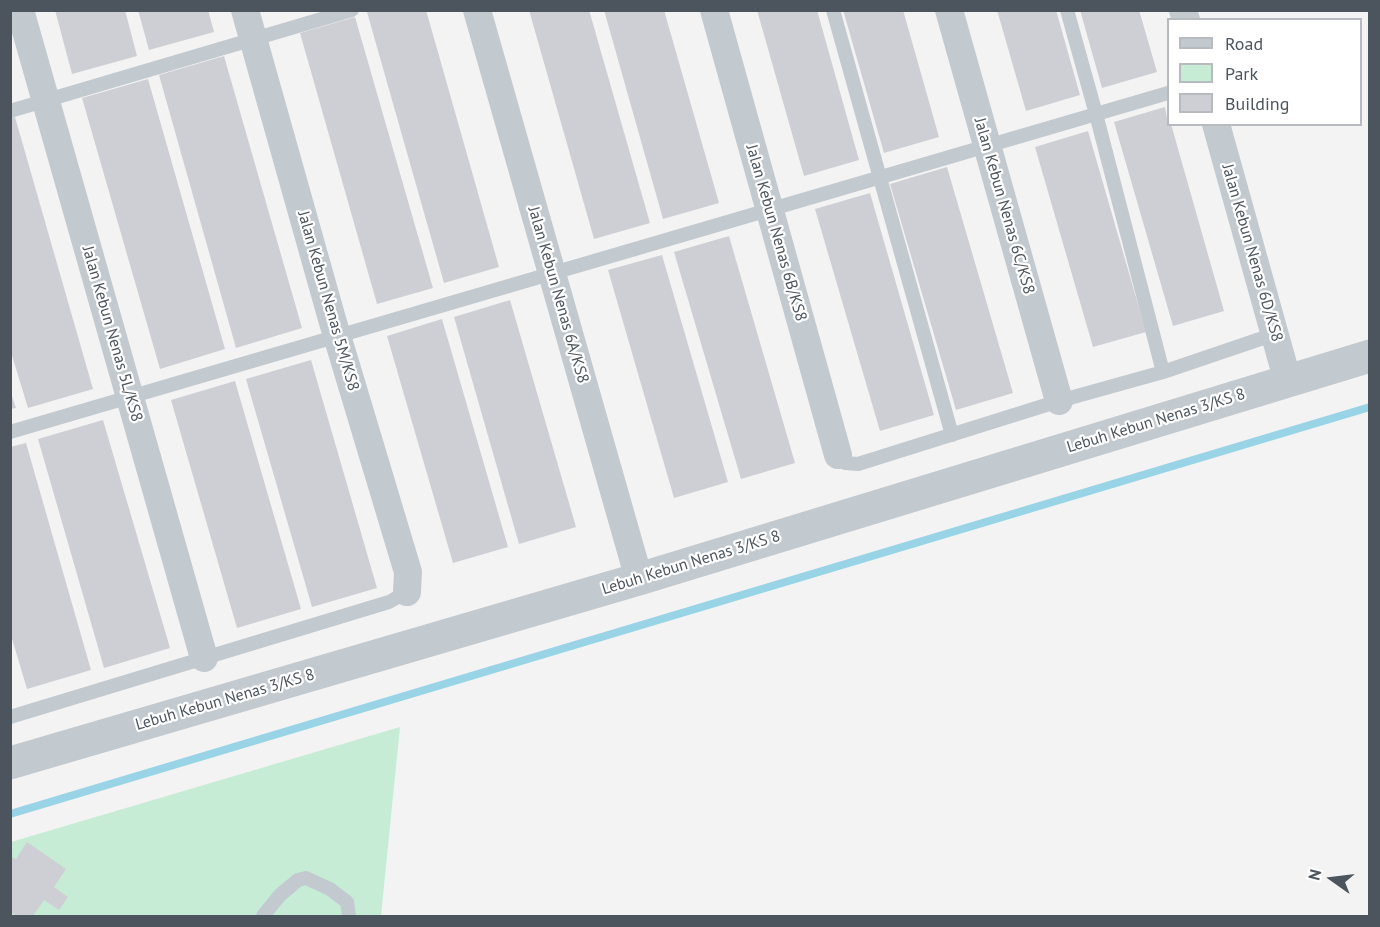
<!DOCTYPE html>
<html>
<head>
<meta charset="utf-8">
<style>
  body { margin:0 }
  #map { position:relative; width:1380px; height:927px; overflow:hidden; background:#f4f3f3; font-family:"PT Sans",sans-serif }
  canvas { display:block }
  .frame { position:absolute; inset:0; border:12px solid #4c555e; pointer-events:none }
  .legend { position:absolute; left:1167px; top:18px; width:195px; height:108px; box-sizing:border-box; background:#fff; border:2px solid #b7bbbf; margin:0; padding:8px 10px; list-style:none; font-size:18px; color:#4c555e }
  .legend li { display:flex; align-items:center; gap:12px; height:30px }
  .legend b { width:30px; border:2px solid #b7bbbf }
  .north { position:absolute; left:1302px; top:849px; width:60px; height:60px; -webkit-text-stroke:4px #fff; paint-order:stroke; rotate:284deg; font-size:16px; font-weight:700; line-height:24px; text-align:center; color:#4c555e }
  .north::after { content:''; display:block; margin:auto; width:21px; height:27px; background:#4c555e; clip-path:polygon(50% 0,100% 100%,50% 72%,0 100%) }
</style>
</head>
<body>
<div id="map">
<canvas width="1380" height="927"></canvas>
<div class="frame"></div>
<ul class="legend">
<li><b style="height:8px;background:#c2c9cf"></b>Road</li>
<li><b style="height:16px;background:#c7ecd6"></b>Park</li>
<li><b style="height:16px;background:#cdcfd4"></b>Building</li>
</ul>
<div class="north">N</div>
</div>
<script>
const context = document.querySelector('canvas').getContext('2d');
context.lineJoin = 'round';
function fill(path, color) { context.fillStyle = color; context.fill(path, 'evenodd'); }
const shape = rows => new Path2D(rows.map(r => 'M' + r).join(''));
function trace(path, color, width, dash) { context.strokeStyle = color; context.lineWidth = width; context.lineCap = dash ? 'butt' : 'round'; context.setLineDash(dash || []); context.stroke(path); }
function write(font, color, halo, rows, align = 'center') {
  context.font = font + ' "PT Sans",sans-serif'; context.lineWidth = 4.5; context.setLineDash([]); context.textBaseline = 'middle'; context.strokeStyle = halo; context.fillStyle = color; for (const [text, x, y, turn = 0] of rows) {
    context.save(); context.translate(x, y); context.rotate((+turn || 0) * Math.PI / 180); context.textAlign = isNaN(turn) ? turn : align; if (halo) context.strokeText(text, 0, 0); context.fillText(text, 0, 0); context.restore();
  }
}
fill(shape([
  [400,727,381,916,11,916,11,842]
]), '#c7ecd6');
trace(shape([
  [10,814,1370,407]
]), '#98d4e5', 8);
fill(shape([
  [55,10,125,10,137,56,72,74],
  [138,10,208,10,214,32,149,50],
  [372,10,426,10,499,267,444,283,367,12],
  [529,10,589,10,650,223,594,239],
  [604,10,664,10,719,203,663,219],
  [757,10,817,10,859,160,804,176],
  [843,10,903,10,939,137,884,153],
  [997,10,1056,10,1080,95,1026,111],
  [1080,10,1139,10,1157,72,1102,88],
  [355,17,433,288,377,304,300,33],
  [224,56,302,328,236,348,159,75],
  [148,79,225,349,160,369,82,98],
  [1165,107,1168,124,1171,124,1224,311,1173,326,1114,122],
  [15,117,93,389,28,408,10,349,10,118],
  [1088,131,1146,332,1093,347,1035,147],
  [947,167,1013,393,956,410,890,184],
  [870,193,934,415,880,431,815,209],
  [729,236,795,463,741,479,674,252],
  [662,255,728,482,674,498,608,270],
  [510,300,576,527,519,544,454,317],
  [442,319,508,547,453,563,387,336],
  [311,360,377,588,312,607,246,379],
  [235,381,301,609,237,628,171,400],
  [10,390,16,408,10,409],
  [103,420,170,648,104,668,38,439],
  [26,443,91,670,27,689,10,632,10,447],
  [27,842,66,869,54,887,68,897,59,910,44,900,33,916,17,916,10,912,10,856,16,859]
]), '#cdcfd4');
trace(shape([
  [833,10,952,435],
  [1067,10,1096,114,1163,372],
  [10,111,352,10],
  [10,432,1168,93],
  [838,455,845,463,858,464,1059,401,1163,372,1275,334],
  [10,717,389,602,407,592],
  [263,916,280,895,298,880,306,878,330,889,347,902,349,916]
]), '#c2c9cf', 14);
trace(shape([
  [20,10,204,658],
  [245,10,332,319,408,572,407,592],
  [477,10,639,579],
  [714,10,838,455],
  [949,10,1059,401],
  [1183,10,1186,20],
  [1216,124,1288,382]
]), '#c2c9cf', 28);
trace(shape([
  [10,763,639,579,1370,356]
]), '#c2c9cf', 33);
write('16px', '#4c555e', '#fff', [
  ["Jalan Kebun Nenas 6C/KS8",1004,206,74],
  ["Jalan Kebun Nenas 6B/KS8",776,233,74],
  ["Jalan Kebun Nenas 6D/KS8",1252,253,74],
  ["Jalan Kebun Nenas 6A/KS8",558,295,74],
  ["Jalan Kebun Nenas 5M/KS8",328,301,74],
  ["Jalan Kebun Nenas 5L/KS8",112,334,74],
  ["Lebuh Kebun Nenas 3/KS 8",1156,421,-17],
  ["Lebuh Kebun Nenas 3/KS 8",691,563,-17],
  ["Lebuh Kebun Nenas 3/KS 8",225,700,-16]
]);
</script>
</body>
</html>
